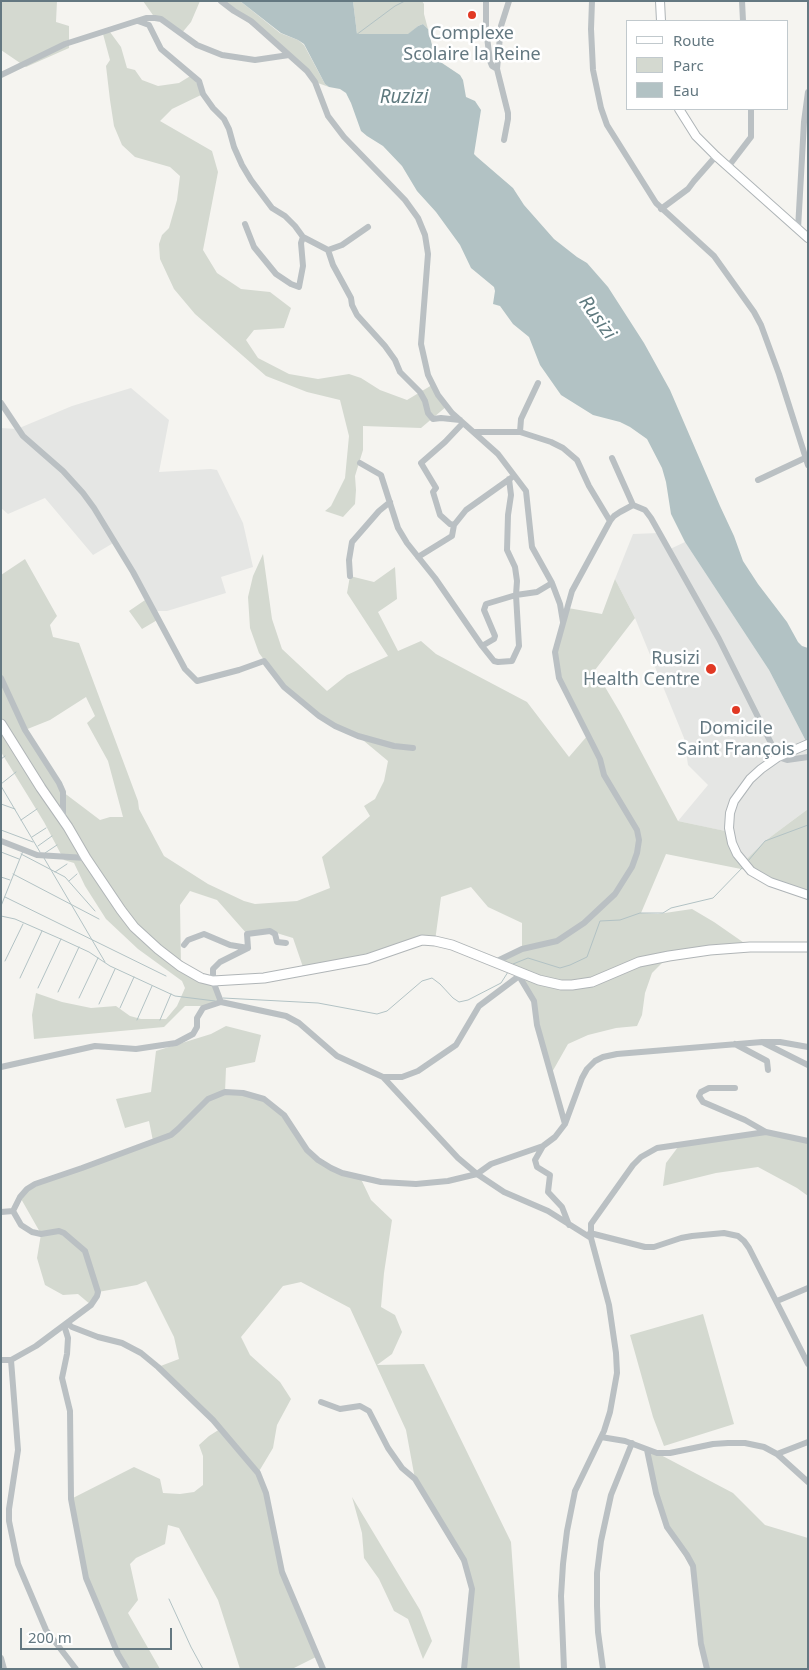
<!DOCTYPE html>
<html>
<head>
<meta charset="utf-8">
<style>
  body { margin:0 }
  #map { position:relative; width:809px; height:1670px; overflow:hidden; background:#f5f4f0; font-family:"Noto Sans",sans-serif }
  canvas { display:block }
  .frame { position:absolute; inset:0; border:2px solid #647881; pointer-events:none }
  .legend { position:absolute; left:626px; top:20px; width:162px; height:90px; box-sizing:border-box; background:#fff; border:1px solid #c1c9cd; margin:0; padding:6px 9px; list-style:none; font-size:15px; color:#647881 }
  .legend li { display:flex; align-items:center; gap:10px; height:25px }
  .legend b { width:25px; border:1px solid #c1c9cd }
  .scale { position:absolute; left:20px; top:1628px; width:152px; height:22px; box-sizing:border-box; border:2px solid #647881; border-top:0; padding-left:6px; font-size:15px; line-height:18px; white-space:nowrap; color:#647881; -webkit-text-stroke:4px #fff; paint-order:stroke }
</style>
</head>
<body>
<div id="map">
<canvas width="809" height="1670"></canvas>
<div class="frame"></div>
<ul class="legend">
<li><b style="height:6px;background:#fff"></b>Route</li>
<li><b style="height:14px;background:#d4d9d0"></b>Parc</li>
<li><b style="height:14px;background:#b2c2c4"></b>Eau</li>
</ul>
<div class="scale">200 m</div>
</div>
<script>
const context = document.querySelector('canvas').getContext('2d');
context.lineJoin = 'round';
function fill(path, color) { context.fillStyle = color; context.fill(path, 'evenodd'); }
const shape = rows => new Path2D(rows.map(r => 'M' + r).join(''));
function trace(path, color, width, dash) { context.strokeStyle = color; context.lineWidth = width; context.lineCap = dash ? 'butt' : 'round'; context.setLineDash(dash || []); context.stroke(path); }
function write(font, color, halo, rows, align = 'center') {
  context.font = font + ' "Noto Sans",sans-serif'; context.lineWidth = 5; context.setLineDash([]); context.textBaseline = 'middle'; context.strokeStyle = halo; context.fillStyle = color; for (const [text, x, y, turn = 0] of rows) {
    context.save(); context.translate(x, y); context.rotate((+turn || 0) * Math.PI / 180); context.textAlign = isNaN(turn) ? turn : align; if (halo) context.strokeText(text, 0, 0); context.fillText(text, 0, 0); context.restore();
  }
}
fill(shape([
  [131,388,169,420,159,472,211,469,217,470,243,523,253,567,221,577,226,593,167,611,155,611,115,542,93,555,45,498,8,514,1,508,1,428,17,429,72,406],
  [659,533,668,550,685,542,769,670,808,745,808,809,765,841,744,863,729,832,678,821,708,785,688,765,684,738,635,618,615,579,633,534]
]), '#e5e6e4');
fill(shape([
  [1,1,57,1,56,22,69,26,69,48,26,67,1,50],
  [143,1,200,1,191,22,181,34,155,18],
  [221,1,240,1,280,33,298,40,304,45,325,84,329,87,315,82,289,55],
  [353,1,422,1,424,4,424,14,428,29,423,24,418,26,409,34,357,34],
  [110,32,121,47,127,68,135,70,142,80,158,86,179,83,192,75,203,94,172,109,160,121,212,151,218,172,203,250,217,273,241,289,270,292,291,308,284,328,254,330,246,340,258,358,289,374,318,379,349,374,361,378,380,390,407,400,432,385,447,406,421,428,363,426,363,450,355,476,356,490,355,504,343,517,325,511,331,506,345,478,349,436,340,400,307,392,266,376,195,314,174,289,160,259,159,244,162,235,169,228,177,200,180,176,170,167,135,157,122,145,114,126,110,100,106,66,110,60,103,34],
  [263,554,272,619,282,649,327,691,347,675,388,656,347,593,350,576,374,582,395,567,397,599,378,612,398,651,421,641,436,654,527,702,569,757,588,735,564,688,555,652,568,608,602,614,615,579,635,618,595,670,621,714,678,821,730,832,744,862,765,841,808,809,808,895,751,871,666,854,641,913,658,914,692,909,714,922,750,947,669,956,652,973,645,993,642,1015,637,1026,616,1028,588,1035,568,1044,551,1074,534,1001,519,976,495,962,522,949,522,923,488,907,471,887,441,897,435,941,373,957,304,970,293,938,270,931,247,934,217,900,190,891,180,905,181,966,213,981,221,1002,206,1006,185,1006,164,1027,34,1039,32,1015,36,993,62,1002,91,1008,116,1006,130,1016,141,1019,166,1019,177,1006,185,988,182,981,138,949,106,919,85,886,74,863,64,860,44,822,1,752,1,575,25,559,57,616,50,625,53,637,79,643,138,801,139,809,164,856,208,884,244,901,255,904,297,901,330,888,322,857,370,816,364,806,375,799,384,781,388,761,358,736,335,726,284,687,259,653,250,628,248,597,253,576],
  [86,697,95,716,87,723,108,761,123,817,110,817,100,820,63,792,25,730,50,720],
  [148,598,159,619,142,629,129,611],
  [226,1026,261,1035,255,1062,226,1068,225,1092,243,1093,273,1105,307,1150,331,1168,360,1177,371,1200,392,1220,384,1273,381,1307,395,1315,402,1332,392,1354,377,1365,424,1364,511,1542,520,1669,464,1669,470,1577,415,1479,406,1430,350,1308,301,1282,283,1286,241,1337,250,1355,280,1382,291,1399,277,1425,273,1448,258,1473,266,1493,282,1572,318,1656,292,1669,240,1669,218,1600,179,1528,168,1525,165,1544,136,1558,130,1564,138,1600,128,1613,160,1669,127,1669,86,1578,71,1499,134,1467,160,1479,163,1493,180,1494,194,1492,203,1485,203,1456,199,1445,209,1436,220,1429,158,1367,179,1359,174,1337,146,1281,137,1285,98,1292,91,1305,78,1294,63,1295,45,1285,37,1258,41,1234,20,1197,27,1189,153,1141,149,1121,125,1128,116,1099,151,1092,156,1051,211,1034],
  [763,1131,808,1140,808,1196,797,1188,758,1167,716,1173,663,1186,666,1163,681,1143],
  [703,1314,734,1424,664,1446,653,1417,630,1335],
  [647,1450,657,1453,733,1493,765,1525,808,1538,808,1669,707,1669,694,1572,668,1530],
  [352,1497,420,1610,432,1641,423,1659,408,1619,394,1611,379,1579,364,1558,362,1533]
]), '#d4d9d0');
fill(shape([
  [240,1,353,1,357,34,408,34,418,26,423,24,428,29,434,53,439,61,460,75,463,80,466,97,475,101,481,110,474,154,477,157,513,188,524,205,554,239,577,257,587,263,608,287,644,343,670,390,720,506,734,536,743,561,758,584,787,622,798,642,802,646,808,648,808,745,769,670,685,542,671,514,666,482,662,468,647,439,630,427,620,422,593,415,561,395,540,365,529,337,513,324,500,306,493,304,495,291,494,287,471,268,460,245,436,212,417,191,402,166,383,146,367,136,361,131,351,103,346,93,340,89,329,87,325,84,304,44,298,40,281,33]
]), '#b2c2c4');
trace(shape([
  [356,35,395,6,405,1],
  [1,759,5,756],
  [1,784,16,772],
  [1,786,40,852],
  [1,804,15,809],
  [21,820,37,809],
  [1,830,33,842],
  [32,837,46,828],
  [38,846,52,836],
  [1,852,19,859],
  [45,853,57,845],
  [21,854,65,877,95,911],
  [44,858,105,962],
  [748,861,765,841,808,825],
  [55,872,67,864],
  [13,874,99,919],
  [1,877,10,880],
  [69,881,77,874],
  [5,897,166,976],
  [1,906,23,851],
  [1,916,15,919,63,940,89,952,110,966,175,996,215,1001],
  [5,961,23,924],
  [512,966,513,964,528,958,560,968,570,965,587,957,600,921,620,920,640,913,663,913,671,908,713,898,744,866],
  [20,978,42,931],
  [38,988,61,939],
  [58,992,79,947],
  [79,998,98,958],
  [223,998,318,1003,377,1014,387,1011,422,981,432,978,440,984,453,998,459,1002,468,1000,501,983,508,972],
  [99,1004,115,969],
  [120,1008,134,977],
  [137,1020,152,986],
  [160,1020,171,994],
  [169,1599,191,1647,203,1669]
]), '#b2c2c4', 1);
const major = shape([
  [660,1,661,21],
  [679,109,696,136,716,156,808,238],
  [808,744,778,757,761,769,750,779,734,801,730,813,729,828,732,843,737,854,751,871,770,882,808,895]
]);
const highway = shape([
  [1,724,41,788,68,827,86,858,121,910,134,927,158,949,180,966,201,978,213,981,264,978,367,959,422,940,435,941,452,945,539,980,561,985,572,985,592,982,639,962,669,956,710,950,750,947,808,947]
]);
trace(major, '#aeb4b7', 10);
trace(highway, '#b0b5b7', 11);
trace(shape([
  [221,1,234,11,251,21,307,71,315,82,328,116,344,137,405,200,418,218,425,235,428,254,421,344,428,375,438,395,452,413,498,454,526,491,532,547,552,583,560,604,563,622],
  [486,1,486,29,490,61,492,66,497,69,508,113,508,119,504,140],
  [592,1,591,29,593,70,601,108,607,125,656,203,714,256,754,312,761,325,779,374,808,465],
  [742,1,743,21],
  [138,21,149,25,161,49,199,81,203,94,213,108,224,119,229,129,234,147,242,165,251,180,272,208,285,216,295,226,303,237,328,250,342,245,368,227],
  [497,69,501,26,509,1],
  [1,75,65,44,146,18,155,18,161,19,197,45,222,55,255,60,289,55],
  [728,167,751,137,751,109],
  [661,209,688,189,694,181,716,156],
  [245,224,254,247,276,274,291,284,299,287,303,266,301,243,303,237],
  [798,229,804,122,808,92],
  [328,250,333,265,351,298,352,305,357,315,385,346,395,360,400,372,420,392,425,401,428,413,433,419,441,418,460,420],
  [1,403,23,436,63,471,83,493,94,508,133,572,185,669,197,681,239,670,264,661,284,687,319,716,335,726,358,736,394,746,413,748],
  [474,432,520,432,551,442,563,448,577,460,589,486,610,521],
  [520,432,521,419,538,383],
  [612,458,633,505],
  [360,463,381,475,398,528,407,543,435,578,482,646,494,661,498,662,512,661,519,646,516,595,517,581,515,567,507,550,508,515,511,495,509,479],
  [758,480,805,458],
  [454,525,450,524,440,515,433,492,436,488,421,463,445,442,463,423],
  [418,557,452,536,454,525,466,510,511,478],
  [350,576,349,560,352,542,379,511,390,502],
  [482,646,494,639,495,636,484,610,486,604,516,595,537,592,552,583],
  [1,678,25,730,59,783,63,792,63,818],
  [1,841,37,855,86,858],
  [184,945,188,940,204,934,230,945,248,948,247,934,270,931,275,934,277,942,286,943],
  [495,962,522,949,557,941,584,923,615,894,632,867,637,853,639,840,637,830,604,775,600,759,559,678,555,652,572,591,610,521,614,516,620,512,633,505,645,510,651,518,719,639,778,757,787,760,808,757],
  [519,976,534,1001,537,1025,565,1124],
  [221,1002,213,981,213,969,220,962,248,948],
  [764,1043,808,1065],
  [735,1044,767,1061,768,1070],
  [1,1067,95,1046,136,1049,176,1043,193,1034,197,1027,197,1018,203,1008,221,1002,286,1016,299,1023,337,1056,383,1077,402,1077,418,1071,456,1045,479,1006,519,976,521,972],
  [383,1077,458,1158,477,1174,504,1192,548,1211,591,1238],
  [735,1088,709,1088,701,1092,699,1096,703,1102,745,1120,766,1132],
  [543,1146,535,1160,537,1167,550,1175,548,1192,562,1207,569,1225],
  [1,1212,13,1211],
  [590,1233,645,1247,654,1247,681,1238,692,1236,724,1233,738,1236,744,1241,749,1248,808,1364],
  [777,1301,808,1288],
  [67,1323,72,1327,98,1337,122,1343,141,1353,158,1367,213,1420,258,1473,266,1493,282,1572,323,1669],
  [64,1325,68,1338,67,1354,62,1378,70,1411,71,1499,86,1578,118,1654,127,1669],
  [1,1360,11,1360,36,1346,91,1305,97,1296,98,1292,85,1251,64,1233,59,1231,41,1234,32,1232,21,1225,13,1211,20,1197,27,1189,35,1184,82,1168,171,1135,178,1129,208,1099,225,1092,243,1093,264,1099,284,1115,307,1150,318,1160,331,1168,342,1173,381,1182,416,1184,448,1181,477,1174,491,1164,543,1146,555,1137,565,1124,582,1078,587,1069,595,1061,603,1057,617,1054,762,1042,780,1042,808,1047],
  [11,1360,18,1450,9,1509,9,1521,15,1550,18,1564,46,1630,76,1669],
  [321,1402,340,1409,360,1406,369,1411,388,1448,402,1468,415,1479,464,1560,472,1589,464,1669],
  [601,1437,625,1441,657,1453,670,1453,713,1444,728,1443,745,1443,764,1447,777,1454,808,1482],
  [647,1450,656,1493,667,1527,687,1555,693,1566,701,1644,707,1669],
  [777,1454,808,1442],
  [1,1658,4,1669],
  [564,1669,561,1596,563,1564,567,1531,575,1491,604,1431,610,1412,617,1373,616,1353,609,1305,591,1238,591,1224,633,1165,641,1157,657,1148,766,1132,808,1141],
  [603,1669,598,1632,597,1606,597,1573,601,1541,611,1495,632,1443]
]), '#bac0c3', 6);
trace(major, '#fff', 8);
trace(highway, '#fff', 9);
for (const [x, y, r, color] of [
  [472,15,5,"#e13924"],
  [711,669,6,"#e13924"],
  [736,710,5,"#e13924"]
]) { const dot = new Path2D(); dot.arc(x, y, r, 0, 2 * Math.PI); context.fillStyle = color; context.fill(dot); trace(dot, '#fff', 2); }
write('18px', '#647881', '#fff', [
  ["Complexe",472,34],
  ["Scolaire la Reine",472,55],
  ["Rusizi",700,659,"right"],
  ["Health Centre",700,680,"right"],
  ["Domicile",736,729],
  ["Saint François",736,750]
]);
write('italic 19px', '#5f7a7f', '#fff', [
  ["Ruzizi",404,98],
  ["Rusizi",597,318,54]
]);
</script>
</body>
</html>
